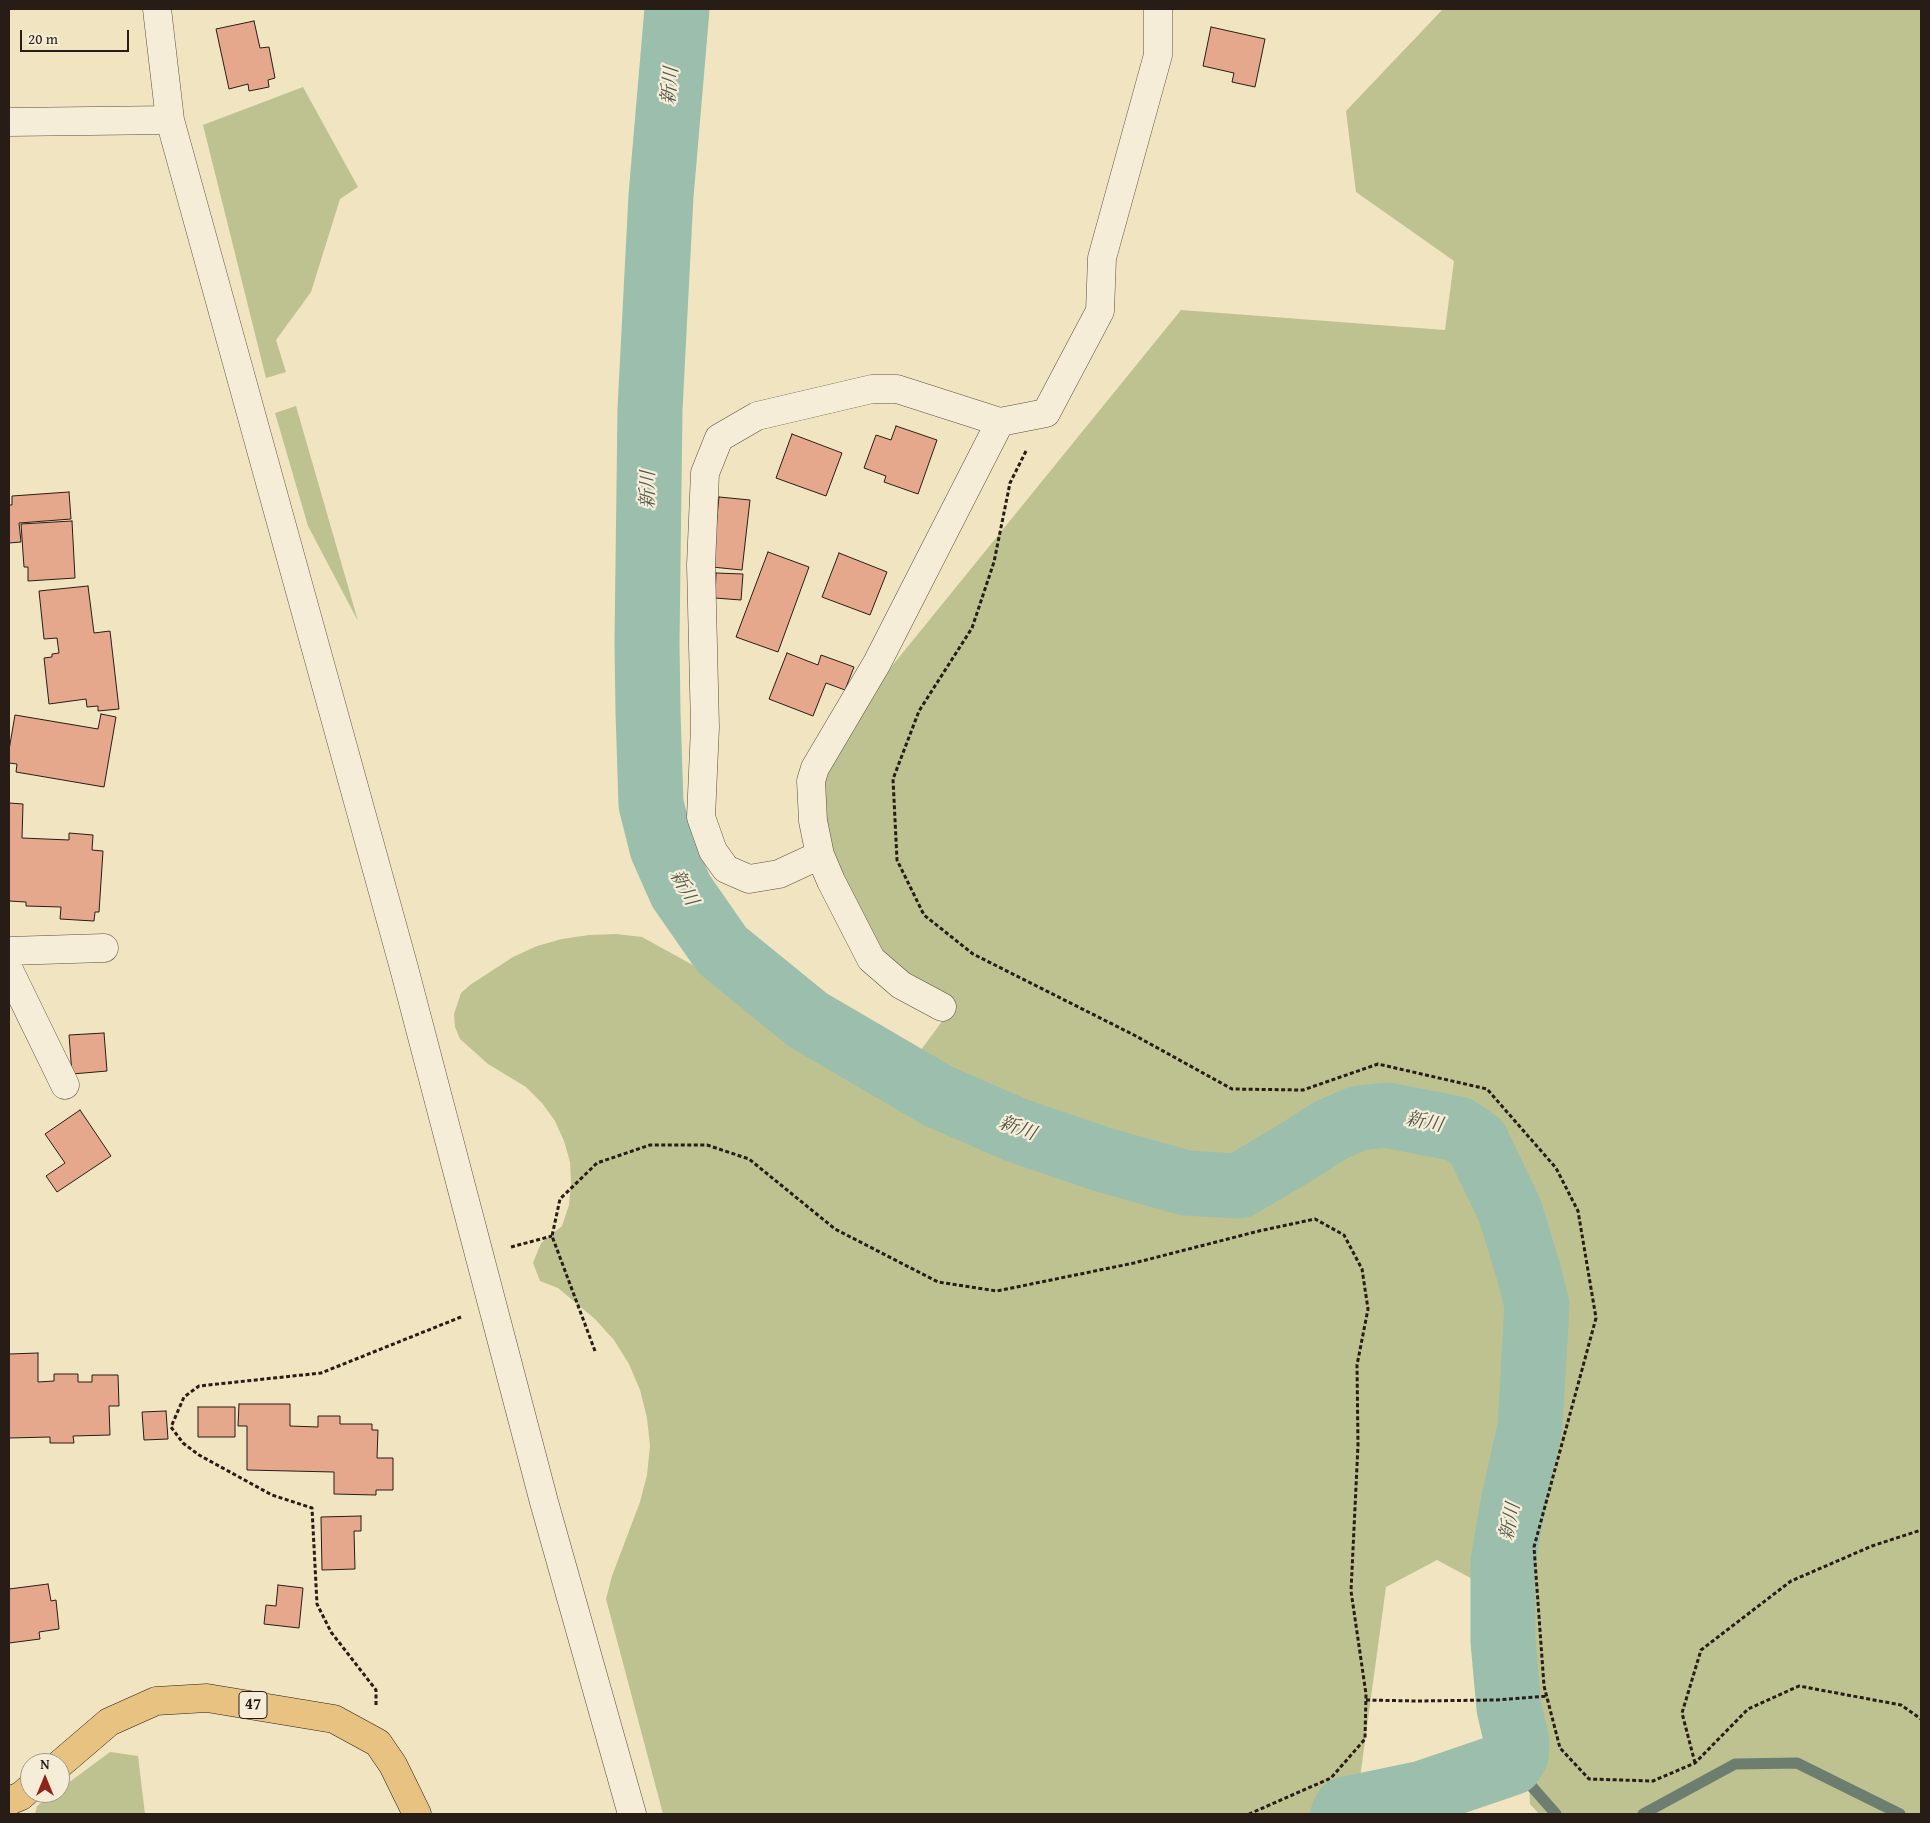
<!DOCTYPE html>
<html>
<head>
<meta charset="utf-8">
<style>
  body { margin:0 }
  #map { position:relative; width:1930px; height:1823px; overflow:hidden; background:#f0e4c1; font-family:"Gentium Book Plus",serif }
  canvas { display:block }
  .frame { position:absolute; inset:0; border:10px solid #281c16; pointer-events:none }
  .north { position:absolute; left:20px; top:1753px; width:50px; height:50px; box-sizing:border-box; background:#f5edd7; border:1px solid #a3998a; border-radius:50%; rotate:0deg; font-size:14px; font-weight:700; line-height:20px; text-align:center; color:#281c16 }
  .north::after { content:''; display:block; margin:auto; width:18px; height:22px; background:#8f2418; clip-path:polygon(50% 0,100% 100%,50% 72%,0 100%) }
  .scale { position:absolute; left:20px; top:30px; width:109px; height:22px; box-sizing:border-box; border:2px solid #281c16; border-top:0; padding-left:6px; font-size:15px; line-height:18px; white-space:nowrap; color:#281c16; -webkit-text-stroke:4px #f5edd7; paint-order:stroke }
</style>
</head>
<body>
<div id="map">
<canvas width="1930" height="1823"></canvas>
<div class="frame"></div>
<div class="north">N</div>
<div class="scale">20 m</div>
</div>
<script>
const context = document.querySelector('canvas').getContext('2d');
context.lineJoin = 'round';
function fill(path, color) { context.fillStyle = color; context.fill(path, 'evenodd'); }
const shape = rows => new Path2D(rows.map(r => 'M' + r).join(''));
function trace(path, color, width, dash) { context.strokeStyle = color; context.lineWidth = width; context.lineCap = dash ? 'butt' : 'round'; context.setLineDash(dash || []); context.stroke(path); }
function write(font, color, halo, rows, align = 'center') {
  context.font = font + ' "Gentium Book Plus","Noto Serif JP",serif'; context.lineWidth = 4.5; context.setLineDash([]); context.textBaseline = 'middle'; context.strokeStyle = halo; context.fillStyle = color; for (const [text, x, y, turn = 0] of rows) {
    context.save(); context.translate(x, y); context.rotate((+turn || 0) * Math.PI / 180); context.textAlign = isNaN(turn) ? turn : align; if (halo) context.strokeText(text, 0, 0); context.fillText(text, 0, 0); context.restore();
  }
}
fill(shape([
  [1443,9,1921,9,1921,1814,1539,1814,1530,1804,1521,1605,1437,1560,1386,1587,1360,1778,1319,1814,663,1814,606,1599,612,1576,640,1502,647,1475,650,1446,647,1418,640,1390,629,1364,614,1340,595,1319,558,1288,540,1281,533,1263,541,1243,562,1226,569,1205,571,1184,570,1162,564,1141,555,1121,542,1103,526,1087,488,1064,460,1039,455,1027,454,1014,461,993,470,985,513,957,537,946,562,939,589,935,616,934,642,937,778,1012,918,1054,954,1005,889,963,833,863,823,821,825,770,892,666,1181,310,1445,330,1454,261,1356,192,1346,111],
  [303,87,358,187,340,199,311,292,276,340,286,372,266,378,203,125],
  [296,406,358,621,308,526,275,413],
  [110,1752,138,1756,145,1814,35,1814,37,1806,55,1793,60,1793,60,1789]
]), '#bec290');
trace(shape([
  [1511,1763,1556,1814],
  [1643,1814,1735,1764,1797,1763,1900,1814]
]), '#6d7e70', 11);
trace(shape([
  [677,9,661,196,650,409,647,643,648,712,651,804,662,848,681,891,722,950,808,1020,938,1096,1016,1130,1101,1159,1186,1183,1239,1186,1290,1156,1331,1130,1359,1118,1386,1115,1458,1129,1477,1142,1510,1211,1529,1273,1537,1305,1530,1427,1513,1503,1503,1562,1503,1641,1509,1708,1517,1742,1516,1755,1511,1763,1423,1793,1346,1809,1343,1814]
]), '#9bbfac', 65);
const building = shape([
  [254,21,260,48,269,47,275,78,268,80,269,87,249,91,248,84,229,89,216,29,254,21],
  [1211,27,1265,39,1255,87,1232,82,1234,73,1203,66,1211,27],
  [896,426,937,440,918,494,884,482,886,476,864,468,876,435,891,440,896,426],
  [792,434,842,453,826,496,776,478,792,434],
  [69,492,71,519,19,523,21,542,9,543,9,505,12,505,12,496,69,492],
  [719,497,750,500,742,570,712,567,719,497],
  [72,521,75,578,28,581,28,567,24,567,21,524,72,521],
  [768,552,809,567,778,652,736,637,768,552],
  [839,553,887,572,870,615,822,597,839,553],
  [716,573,743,574,741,600,715,598,716,573],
  [88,586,94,633,110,631,119,709,98,711,98,706,87,707,86,699,49,704,44,658,52,657,52,654,59,653,57,638,44,639,39,591,88,586],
  [787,653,818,665,821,655,854,667,845,690,826,683,813,716,769,699,787,653],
  [101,714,116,717,104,787,16,772,17,764,9,763,9,750,15,715,98,729,101,714],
  [9,803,23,804,22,838,69,840,69,833,93,835,92,850,103,851,99,912,95,912,94,921,60,919,61,907,26,906,26,902,9,901,9,803],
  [104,1033,107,1071,72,1074,69,1035,104,1033],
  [80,1110,111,1156,57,1192,46,1176,65,1163,45,1134,80,1110],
  [38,1353,38,1382,54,1381,54,1374,78,1374,78,1382,92,1382,92,1375,118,1375,119,1406,109,1406,110,1435,73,1436,74,1443,50,1443,50,1437,9,1438,9,1354,38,1353],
  [239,1404,290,1404,290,1426,318,1427,318,1416,340,1416,340,1424,372,1424,372,1430,378,1430,377,1458,393,1458,393,1490,376,1490,376,1495,334,1494,334,1472,247,1470,247,1426,238,1426,239,1404],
  [198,1407,235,1407,235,1437,198,1437,198,1407],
  [166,1411,168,1439,144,1440,142,1412,166,1411],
  [361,1516,361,1531,354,1531,355,1569,322,1570,321,1517,361,1516],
  [48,1584,51,1601,56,1600,59,1629,39,1632,40,1639,9,1643,9,1589,48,1584],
  [278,1585,303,1588,299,1628,264,1624,266,1605,276,1606,278,1585]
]);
fill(building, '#e5a88c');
trace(building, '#281c16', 1);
const minor = shape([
  [157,9,170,120,404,968,544,1502,632,1814],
  [9,122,170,120],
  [820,855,779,874,749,879,726,869,713,851,701,817,705,727,701,565,705,473,719,438,757,416,872,389,897,389,1000,422],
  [9,951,104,948],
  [9,970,65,1085],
  [942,1007,901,985,871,959,831,881,820,855,813,821,811,781,815,768,877,663,1000,422,1046,413,1100,311,1102,258,1158,55,1158,9]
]);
const major = shape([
  [60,1764,109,1722,156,1701,207,1698,334,1719,378,1743,393,1765,417,1814],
  [9,1801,21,1796,30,1788]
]);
trace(minor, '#5a4e41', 29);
trace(major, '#281c16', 29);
trace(shape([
  [1026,451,1010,483,994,562,972,628,919,711,893,779,897,860,924,915,973,954,1134,1035,1232,1089,1303,1090,1378,1064,1487,1089,1556,1168,1578,1211,1596,1318,1534,1547,1544,1686,1560,1748,1589,1779,1653,1781,1695,1763,1748,1709,1799,1686,1901,1705,1921,1719],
  [511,1247,552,1236],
  [595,1351,552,1236,560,1199,597,1163,650,1145,707,1145,749,1159,835,1229,938,1282,997,1291,1134,1263,1259,1231,1315,1219,1344,1235,1362,1269,1368,1309,1357,1365,1358,1445,1351,1591,1366,1694,1365,1739,1331,1778,1249,1814],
  [1366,1700,1417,1701,1496,1700,1547,1696],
  [376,1705,376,1690,331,1632,317,1604,312,1508,272,1495,199,1455,183,1443,171,1427,184,1397,199,1386,321,1373,461,1317],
  [1695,1763,1682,1713,1701,1650,1791,1581,1872,1546,1921,1530]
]), '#281c16', 3, [4, 2.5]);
trace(minor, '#f5edd7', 28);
trace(major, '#e8c280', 28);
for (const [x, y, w] of [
  [253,1705,28]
]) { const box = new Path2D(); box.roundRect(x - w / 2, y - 13.5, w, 27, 4); context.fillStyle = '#f5edd7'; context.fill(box); trace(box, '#281c16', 1); }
write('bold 16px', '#281c16', null, [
  ["47",253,1705]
]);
write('italic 19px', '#50554a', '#f5edd7', [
  ["新川",671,86,-85],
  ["新川",649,490,-89],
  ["新川",683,888,61],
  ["新川",1424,1123,11],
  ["新川",1017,1129,20],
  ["新川",1511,1522,-79]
]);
</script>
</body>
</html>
